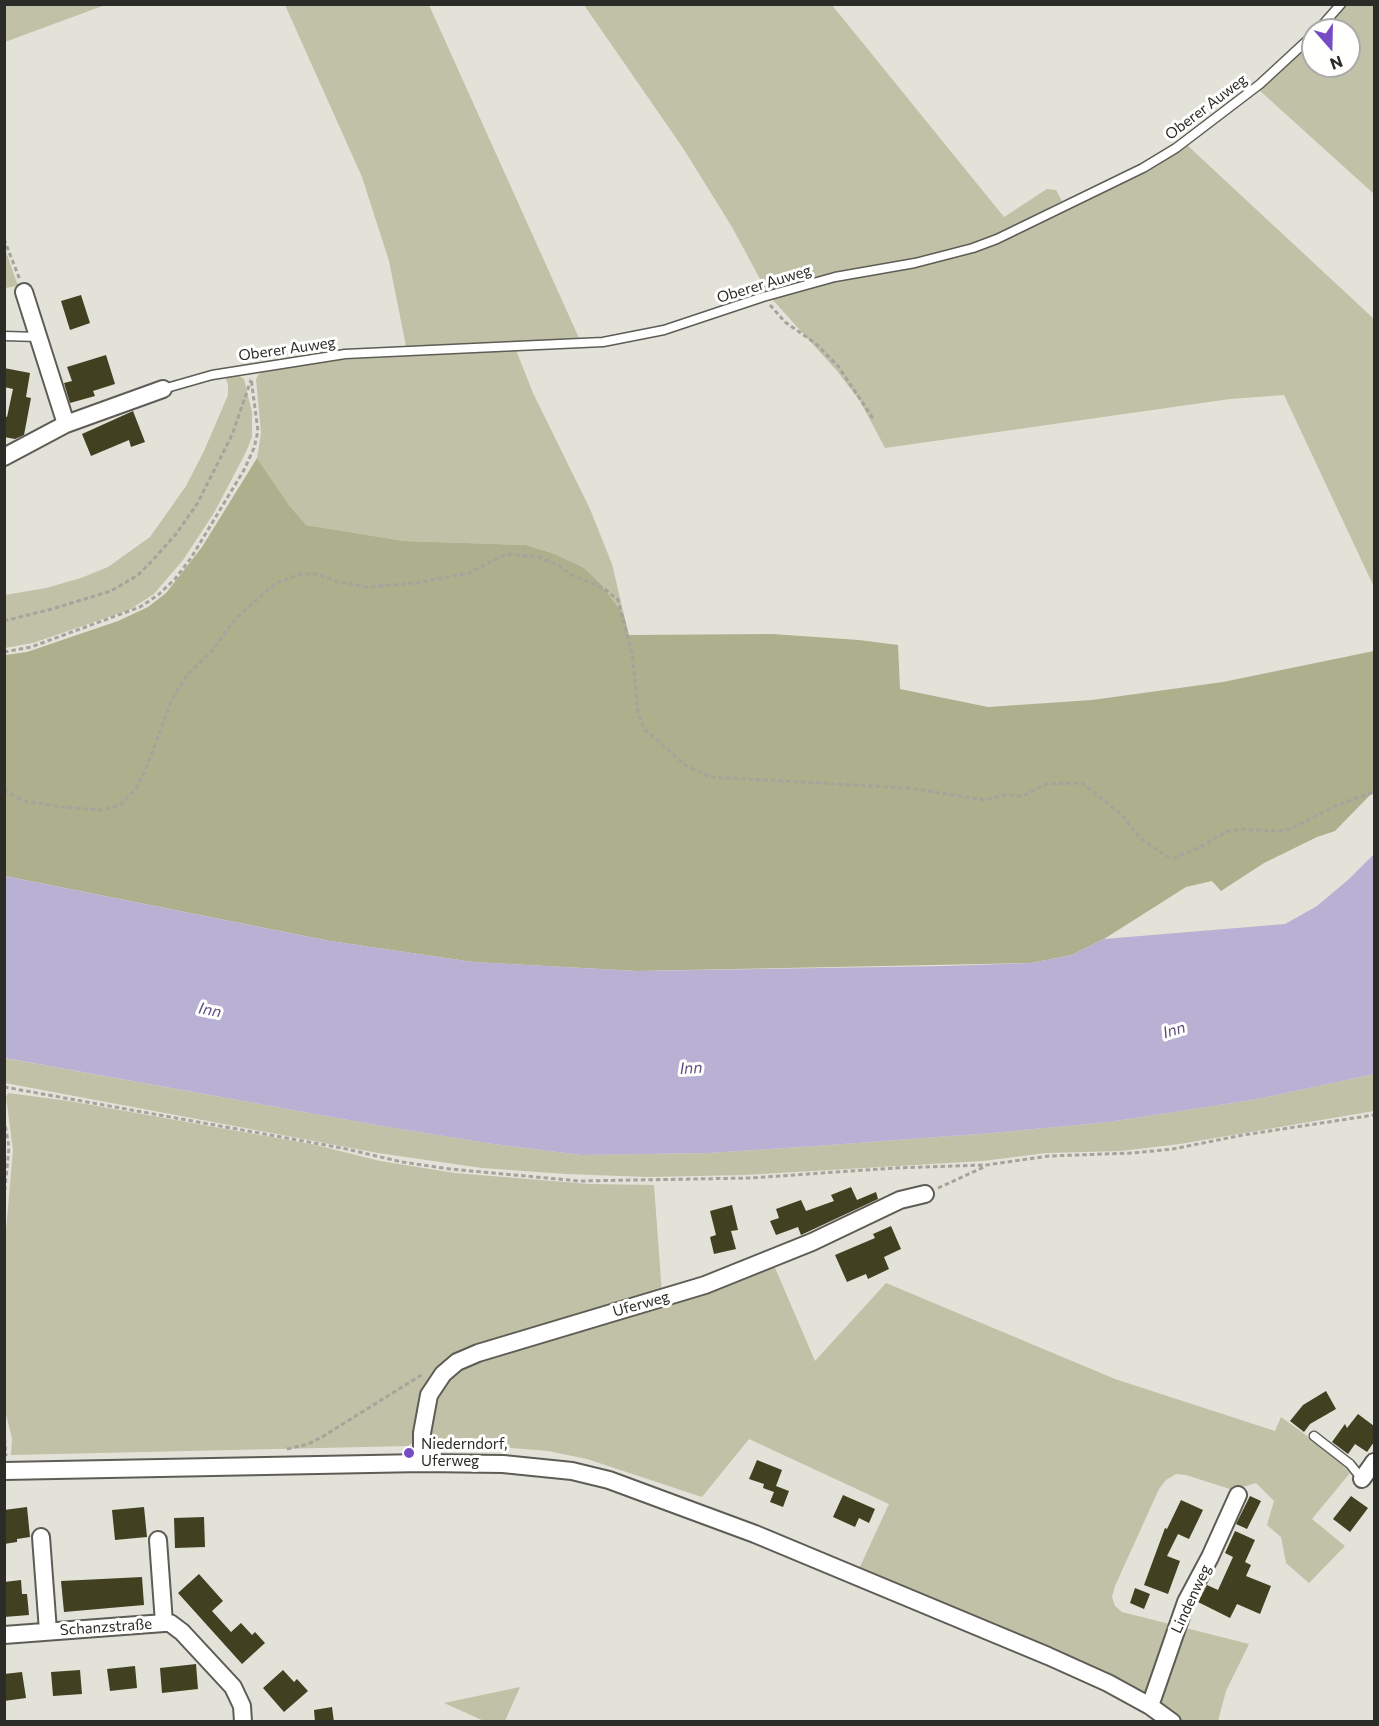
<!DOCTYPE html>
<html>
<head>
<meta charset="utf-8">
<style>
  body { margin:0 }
  #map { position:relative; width:1379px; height:1726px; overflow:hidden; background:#e2e2d9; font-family:Commissioner,sans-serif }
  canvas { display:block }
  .frame { position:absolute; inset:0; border:6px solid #2b2b28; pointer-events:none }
  .north { position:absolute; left:1301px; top:18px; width:60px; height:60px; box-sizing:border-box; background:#fffffe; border:2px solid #aaaaa8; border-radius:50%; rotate:160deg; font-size:16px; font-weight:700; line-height:24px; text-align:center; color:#2b2b28 }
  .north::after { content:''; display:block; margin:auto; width:21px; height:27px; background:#764cc5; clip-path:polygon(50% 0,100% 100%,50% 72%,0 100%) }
</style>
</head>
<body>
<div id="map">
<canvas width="1379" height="1726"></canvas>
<div class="frame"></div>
<div class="north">N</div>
</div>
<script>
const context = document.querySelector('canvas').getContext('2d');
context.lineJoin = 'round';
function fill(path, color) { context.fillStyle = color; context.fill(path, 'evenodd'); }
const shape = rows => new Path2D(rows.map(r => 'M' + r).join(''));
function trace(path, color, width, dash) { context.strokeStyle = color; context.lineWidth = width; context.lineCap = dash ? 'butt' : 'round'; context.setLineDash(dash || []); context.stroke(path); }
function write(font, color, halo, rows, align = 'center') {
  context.font = font + ' Commissioner,sans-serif'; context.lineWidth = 6; context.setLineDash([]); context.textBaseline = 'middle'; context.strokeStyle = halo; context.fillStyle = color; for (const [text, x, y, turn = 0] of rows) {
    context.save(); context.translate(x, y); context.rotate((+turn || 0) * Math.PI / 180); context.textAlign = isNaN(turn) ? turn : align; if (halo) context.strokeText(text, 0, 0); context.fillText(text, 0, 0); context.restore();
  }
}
fill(shape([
  [5,4,105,4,105,5,5,42],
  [285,5,429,5,579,338,552,342,406,346,389,261,362,177],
  [584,5,832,5,1004,217,1047,189,1056,190,1062,201,991,237,965,246,908,260,804,279,767,292,732,227,683,148],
  [1347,5,1374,5,1374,194,1259,90,1313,41,1313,66,1349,66,1349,30,1324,30],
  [1187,145,1374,319,1374,587,1284,395,1230,399,885,448,860,401,837,371,772,299,824,283,943,260,990,247,1079,203,1149,171],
  [4,249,5,249,18,286,5,288],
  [516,350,533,393,590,509,612,564,624,615,600,583,583,567,552,553,526,545,404,541,306,525,289,505,257,458,261,433,256,379,259,374,266,370,316,362,395,355],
  [237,374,244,379,252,412,252,437,246,452,214,513,183,560,154,594,129,610,33,643,5,648,5,595,46,588,81,578,108,567,150,537,186,486,204,451,228,395,228,384,225,377],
  [4,1058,376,1125,493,1144,581,1155,709,1153,816,1146,992,1133,1109,1122,1258,1099,1374,1074,1374,1111,1180,1144,1121,1151,1046,1153,983,1161,745,1175,648,1177,566,1174,482,1168,378,1153,5,1083],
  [8,1093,69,1101,316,1145,380,1161,455,1173,589,1184,654,1185,662,1294,444,1367,414,1442,408,1446,11,1455,12,1438,6,1415,5,1378,4,1253,13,1150,6,1097],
  [773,1263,815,1361,886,1283,1115,1379,1275,1431,1281,1417,1336,1457,1350,1473,1312,1519,1345,1546,1309,1583,1286,1563,1281,1537,1267,1525,1274,1501,1256,1483,1233,1490,1186,1475,1176,1474,1166,1480,1159,1489,1115,1586,1112,1597,1115,1606,1122,1612,1249,1644,1226,1691,1218,1721,1181,1721,1159,1705,858,1571,889,1504,749,1439,702,1497,587,1459,548,1451,512,1448,434,1448,427,1436,433,1395,459,1365],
  [520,1687,505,1721,484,1721,444,1703]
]), '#c1c1a7');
fill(shape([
  [257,458,289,505,306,525,404,541,526,545,552,553,583,567,600,583,624,615,629,635,772,634,859,640,898,645,900,689,988,707,1092,700,1223,682,1374,651,1374,791,1335,831,1317,837,1264,863,1221,891,1212,881,1186,887,1104,939,1072,955,1031,963,637,971,473,962,330,941,5,876,5,655,27,652,118,621,148,607,166,593,202,547]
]), '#aeaf8c');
fill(shape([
  [1374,854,1374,1074,1258,1099,1109,1122,992,1133,816,1146,709,1153,581,1155,493,1144,376,1125,5,1058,5,876,330,941,473,962,637,971,945,966,1031,963,1072,955,1104,939,1285,924,1317,906,1349,879]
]), '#b9b1d3');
fill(shape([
  [81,295,90,323,70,330,61,301],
  [106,355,115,384,93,391,95,396,70,403,64,383,72,381,67,367],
  [4,368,30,373,26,397,31,398,24,435,15,439,4,437,4,416,7,417,13,389,4,387],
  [133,411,145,442,131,447,129,440,91,456,82,434],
  [851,1187,857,1200,876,1192,878,1199,801,1235,798,1227,776,1235,770,1221,779,1218,776,1209,801,1200,806,1211,834,1201,831,1195],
  [732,1205,738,1230,731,1231,736,1249,714,1254,710,1237,716,1235,710,1211],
  [891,1226,901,1249,884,1257,889,1269,868,1279,866,1274,847,1282,835,1255,875,1238,873,1234],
  [1326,1391,1336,1409,1310,1424,1304,1432,1290,1421,1303,1405],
  [1358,1414,1374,1426,1374,1442,1367,1452,1355,1444,1348,1454,1332,1442,1345,1424,1347,1428],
  [757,1460,782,1470,776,1486,789,1491,783,1507,770,1502,774,1492,763,1488,764,1484,749,1479],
  [843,1495,875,1509,869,1523,859,1518,855,1527,833,1517],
  [1250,1496,1261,1501,1247,1529,1236,1524],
  [1351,1496,1368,1508,1350,1532,1333,1519],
  [1181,1500,1203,1510,1189,1539,1178,1534,1167,1556,1180,1561,1168,1594,1144,1585,1165,1528,1167,1529],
  [27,1507,30,1537,17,1539,17,1542,4,1544,4,1510],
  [144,1507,147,1537,115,1540,112,1510],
  [204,1517,205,1547,175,1548,174,1518],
  [1235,1531,1255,1540,1245,1562,1251,1565,1246,1576,1271,1586,1260,1614,1237,1604,1230,1618,1198,1602,1207,1585,1218,1590,1233,1557,1225,1553],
  [199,1574,223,1601,212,1611,231,1632,241,1623,252,1635,255,1632,265,1643,242,1664,178,1593],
  [142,1577,144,1605,64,1612,61,1581],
  [21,1580,22,1594,27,1594,29,1615,4,1617,4,1582],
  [1135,1588,1150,1594,1144,1609,1130,1603],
  [196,1664,198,1689,162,1693,160,1668],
  [135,1666,137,1688,110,1691,107,1669],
  [80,1670,82,1694,53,1696,51,1672],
  [283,1670,294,1682,297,1679,308,1691,284,1712,263,1688],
  [22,1672,26,1698,4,1701,4,1674],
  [332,1707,334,1722,315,1722,314,1710]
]), '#414021');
const service = shape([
  [1318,30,1341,4],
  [4,336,38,337],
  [163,389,212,375,345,354,603,342,664,330,763,297,835,277,915,263,973,248,997,239,1143,168,1176,148,1260,84,1313,35],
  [1314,1436,1350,1464,1362,1479]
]);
const minor = shape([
  [24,292,66,424],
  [4,457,66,424,163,389],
  [422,1463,422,1433,429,1395,443,1374,457,1362,478,1353,705,1285,812,1242,900,1200,925,1194],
  [4,1471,422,1463,503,1464,572,1471,609,1480,755,1534,1048,1656,1108,1683,1150,1706,1172,1722],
  [1362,1479,1374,1462],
  [41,1537,48,1631],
  [158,1540,164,1623,170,1623,182,1632,233,1687,242,1706,243,1722],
  [4,1635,164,1623],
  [1150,1706,1186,1602,1210,1557,1238,1495]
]);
trace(service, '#5d5d56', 11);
trace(minor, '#5d5d56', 20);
trace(shape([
  [4,239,20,280],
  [770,305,785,322,815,343,838,366,874,420],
  [4,621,52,609,111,591,138,575,152,561,176,534,197,504,232,435,251,380],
  [4,652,31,647,140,607,158,595,175,579,191,558,244,470,254,448,258,431,251,378],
  [4,790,24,801,62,807,101,810,120,805,135,790,145,771,172,699,187,675,211,652,236,618,276,583,301,574,318,574,338,582,367,587,416,583,469,573,506,554,539,557,559,566,572,575,605,589,618,600,632,653,638,712,644,729,685,765,710,777,909,788,984,800,1005,795,1023,796,1046,784,1082,783,1121,814,1139,837,1166,856,1174,858,1207,844,1211,840,1226,832,1241,829,1279,831,1290,829,1337,805,1374,792],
  [4,1087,342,1148,402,1162,450,1169,579,1181,750,1178,895,1168,986,1165,1049,1156,1133,1153,1173,1149,1243,1135,1374,1115],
  [4,1119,9,1147,4,1199],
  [938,1188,984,1167],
  [4,1431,6,1456],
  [287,1449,308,1444,322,1437,423,1374]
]), '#a4a49d', 3, [4.5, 3]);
trace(service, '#fff', 8);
trace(minor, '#fff', 16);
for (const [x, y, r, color] of [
  [409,1453,6,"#764cc5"]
]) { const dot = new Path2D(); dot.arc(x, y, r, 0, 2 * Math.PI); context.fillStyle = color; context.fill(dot); trace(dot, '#fffffe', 2); }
write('15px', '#2b2b28', '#fffffe', [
  ["Oberer Auweg",1206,107,-37],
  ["Oberer Auweg",764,284,-17],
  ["Oberer Auweg",287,349,-8],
  ["Uferweg",641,1304,-16],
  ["Lindenweg",1191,1599,-65],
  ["Schanzstraße",106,1627,-4]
]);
write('15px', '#2b2b28', '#fffffe', [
  ["Niederndorf,",421,1444],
  ["Uferweg",421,1461]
], 'left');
write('italic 16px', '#5c4e7f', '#fffffe', [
  ["Inn",210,1010,11],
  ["Inn",1174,1030,-17],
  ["Inn",691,1068,-3]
]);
</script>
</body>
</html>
